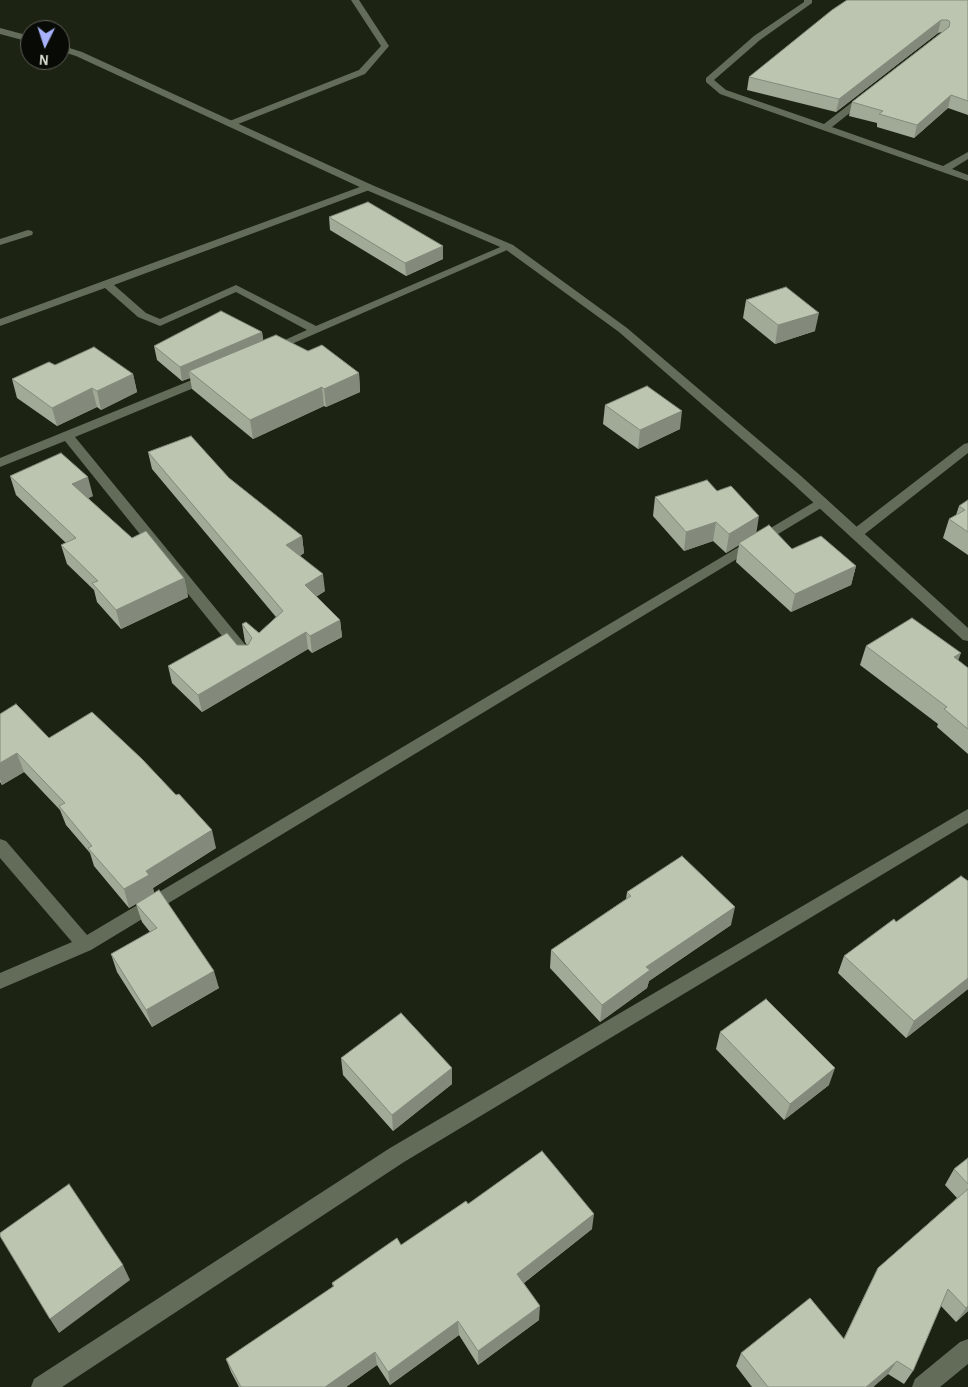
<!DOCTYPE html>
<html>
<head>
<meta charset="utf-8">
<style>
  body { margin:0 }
  #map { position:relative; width:968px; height:1387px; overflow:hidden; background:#1c2313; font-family:"Alegreya Sans",sans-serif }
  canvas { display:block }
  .north { position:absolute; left:20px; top:20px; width:50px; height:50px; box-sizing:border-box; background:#080b05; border:1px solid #5c6058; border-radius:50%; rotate:184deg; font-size:14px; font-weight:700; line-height:20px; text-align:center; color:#dadfd4 }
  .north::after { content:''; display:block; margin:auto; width:18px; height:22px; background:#a7b1fc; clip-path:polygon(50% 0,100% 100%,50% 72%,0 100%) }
</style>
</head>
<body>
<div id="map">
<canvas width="968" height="1387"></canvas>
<div class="north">N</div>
</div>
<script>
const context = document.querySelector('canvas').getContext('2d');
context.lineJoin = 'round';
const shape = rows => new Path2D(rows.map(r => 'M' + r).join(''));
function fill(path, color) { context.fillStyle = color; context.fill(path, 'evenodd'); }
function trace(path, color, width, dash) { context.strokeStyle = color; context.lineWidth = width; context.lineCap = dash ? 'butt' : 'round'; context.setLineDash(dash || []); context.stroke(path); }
fill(shape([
  [351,0,359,0,389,46,365,74,233,126,227,126,227,122,359,70,381,46,351,0],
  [804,0,812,0,812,3,760,40,714,80,726,90,824,124,864,93,870,93,870,97,832,127,943,166,968,152,968,159,952,169,968,175,968,181,720,94,706,82,706,78,754,36,804,2,804,0],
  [368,184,372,185,372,189,114,285,146,313,160,319,236,285,316,326,505,245,509,244,514,247,271,353,267,352,265,350,267,348,307,330,236,292,160,326,138,317,105,288,0,326,0,319,368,184],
  [28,230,32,231,33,233,32,235,0,245,0,239,28,230],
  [209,373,213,374,215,377,213,380,75,437,248,648,250,652,248,656,243,657,238,656,65,441,0,467,0,458,209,373],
  [968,443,968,453,861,537,851,537,849,534,851,531,964,444,968,443],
  [821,498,826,499,828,502,826,505,91,950,0,989,0,973,72,942,0,858,0,839,6,841,87,935,821,498],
  [968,809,968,823,404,1162,62,1387,31,1387,34,1379,390,1148,968,809],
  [968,1339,968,1364,940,1387,912,1387,915,1379,960,1342,968,1339]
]), '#636c59');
fill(shape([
  [0,28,30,36,30,42,0,34,0,28],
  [60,45,82,52,372,185,513,245,627,328,801,476,968,628,968,641,963,640,791,482,619,332,505,249,364,189,76,56,60,51,60,45]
]), '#636c59');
fill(shape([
  [968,0,968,115,948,108,914,138,877,127,877,123,849,116,852,102,942,32,938,33,836,112,747,90,749,77],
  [329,217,443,246,443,259,406,276,330,230],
  [746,300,815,331,775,344,743,318],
  [262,332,263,340,359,373,360,392,326,407,324,406,253,439,192,389,190,378,182,381,157,360,154,346],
  [55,365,133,374,137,392,101,410,97,407,57,426,17,398,12,379],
  [605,405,680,429,638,449,603,424],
  [148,452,229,478,302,536,304,553,300,556,325,591,316,597,340,620,342,637,312,653,308,649,202,712,172,683,168,666,237,645,247,645,245,642,242,624,259,633,276,617,152,469],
  [10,476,93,496,88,498,132,538,184,578,188,597,121,629,97,602,94,590,67,564,61,545,66,543,16,495],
  [655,497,756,533,792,549,856,566,851,585,791,612,736,562,739,545,726,553,713,541,684,551,653,516],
  [968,500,968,555,943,538,949,519,956,515,959,506],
  [866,646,958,660,968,668,968,754,937,727,938,724,860,665],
  [0,714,49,738,216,848,153,888,154,893,219,988,152,1027,117,972,111,954,150,932,142,922,136,904,129,908,94,866,90,853,66,825,60,810,24,772,2,785,0,782],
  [968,881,968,989,906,1038,838,973,844,956,896,922],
  [627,892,731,925,649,981,647,988,600,1022,550,968,551,950,626,899],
  [720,1032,829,1085,784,1120,716,1049],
  [341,1058,452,1068,452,1084,393,1131,343,1075],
  [968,1158,968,1311,956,1322,941,1306,913,1371,904,1384,888,1374,873,1387,752,1387,736,1366,741,1353,844,1338,871,1282,878,1268,957,1198,945,1185,954,1169],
  [468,1204,592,1229,524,1283,539,1320,478,1365,459,1335,390,1385,377,1365,346,1387,239,1387,231,1372,226,1359,333,1287,332,1283,401,1245]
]), '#a1a997');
fill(shape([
  [941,20,938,33,836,112,839,99],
  [951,95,948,108,914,138,917,125],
  [443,246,443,259,406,276,405,263],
  [819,313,815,331,775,344,778,325],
  [262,332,264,346,189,371,190,378,182,381,180,367],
  [359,373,360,392,326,407,324,389],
  [133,374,137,392,101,410,97,391],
  [322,387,324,406,253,439,250,420],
  [92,388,97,407,57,426,52,408],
  [682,411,680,429,638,449,640,430],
  [88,477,93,496,77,503,72,484],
  [759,516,756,535,739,543,739,545,726,553,729,534],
  [716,522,713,541,684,551,686,532],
  [302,536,304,553,288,562,286,545],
  [856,566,851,585,791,612,795,594],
  [323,574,325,591,307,602,305,585],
  [184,578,188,597,121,629,116,610],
  [340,620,342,637,312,653,310,636],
  [306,632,308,649,202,712,198,695],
  [961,653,954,672,954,657],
  [17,753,24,772,2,785,0,779,0,763],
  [212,830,216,848,153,888,154,893,129,908,124,889,146,871],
  [735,907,731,925,649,981,647,988,600,1022,602,1005,646,967],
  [214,971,219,988,152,1027,146,1010],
  [968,978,968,989,906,1038,914,1021],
  [452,1068,452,1084,393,1131,392,1115],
  [835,1068,829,1085,784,1120,790,1104],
  [594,1214,592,1229,517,1288,517,1274],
  [123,1265,130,1280,59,1333,50,1319],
  [540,1306,539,1320,478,1365,478,1351],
  [968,1306,968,1311,956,1322,966,1308],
  [458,1321,459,1335,390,1385,388,1372],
  [375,1352,377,1365,346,1387,325,1387],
  [897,1361,888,1374,873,1387,866,1387]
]), '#838a7b');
const building = shape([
  [847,0,968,0,968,101,951,95,917,125,879,114,883,111,852,102,949,27,950,22,948,20,941,20,839,99,749,77,832,10,847,0],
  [368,202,443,246,405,263,329,217,368,202],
  [786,287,819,313,778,325,746,300,786,287],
  [221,311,262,332,180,367,154,346,221,311],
  [276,335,308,351,322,345,359,373,324,389,322,387,250,420,189,371,276,335],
  [94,347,133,374,97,391,92,388,52,408,12,379,49,362,55,365,94,347],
  [647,386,682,411,640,430,605,405,647,386],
  [191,436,229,478,302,536,286,545,323,574,305,585,340,620,310,636,306,632,198,695,168,666,227,633,237,645,248,645,252,638,242,624,246,622,259,633,283,611,148,452,191,436],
  [61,453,88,477,72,484,132,538,146,531,184,578,116,610,92,583,98,581,61,545,76,538,10,476,61,453],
  [707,480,717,491,731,486,759,516,729,534,716,522,686,532,655,497,707,480],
  [968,500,968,532,949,519,965,510,959,506,968,500],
  [769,525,792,549,821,536,856,566,795,594,739,543,769,525],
  [912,618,961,653,954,657,968,668,968,729,944,709,947,707,866,646,912,618],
  [16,704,49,738,92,712,142,759,176,795,179,794,212,830,146,871,149,875,124,889,88,848,92,846,59,806,65,803,17,753,0,763,0,714,16,704],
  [682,856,735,907,646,967,650,970,602,1005,551,950,631,896,627,892,682,856],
  [961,876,968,881,968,978,914,1021,844,956,894,919,896,922,961,876],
  [159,890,214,971,146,1010,111,954,157,928,136,904,159,890],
  [766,999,835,1068,790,1104,720,1032,766,999],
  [401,1013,452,1068,392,1115,341,1058,401,1013],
  [542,1151,594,1214,517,1274,540,1306,478,1351,458,1321,388,1372,375,1352,325,1387,241,1387,226,1359,334,1286,332,1283,397,1238,401,1245,466,1201,468,1204,542,1151],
  [968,1158,968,1184,954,1169,968,1158],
  [69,1184,123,1265,50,1319,0,1236,0,1233,69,1184],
  [968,1189,968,1306,966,1308,948,1289,913,1371,897,1361,866,1387,768,1387,741,1353,810,1298,844,1339,878,1268,968,1189]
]);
fill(building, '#bbc5b0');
trace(building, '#838a7b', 1);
</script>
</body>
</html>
